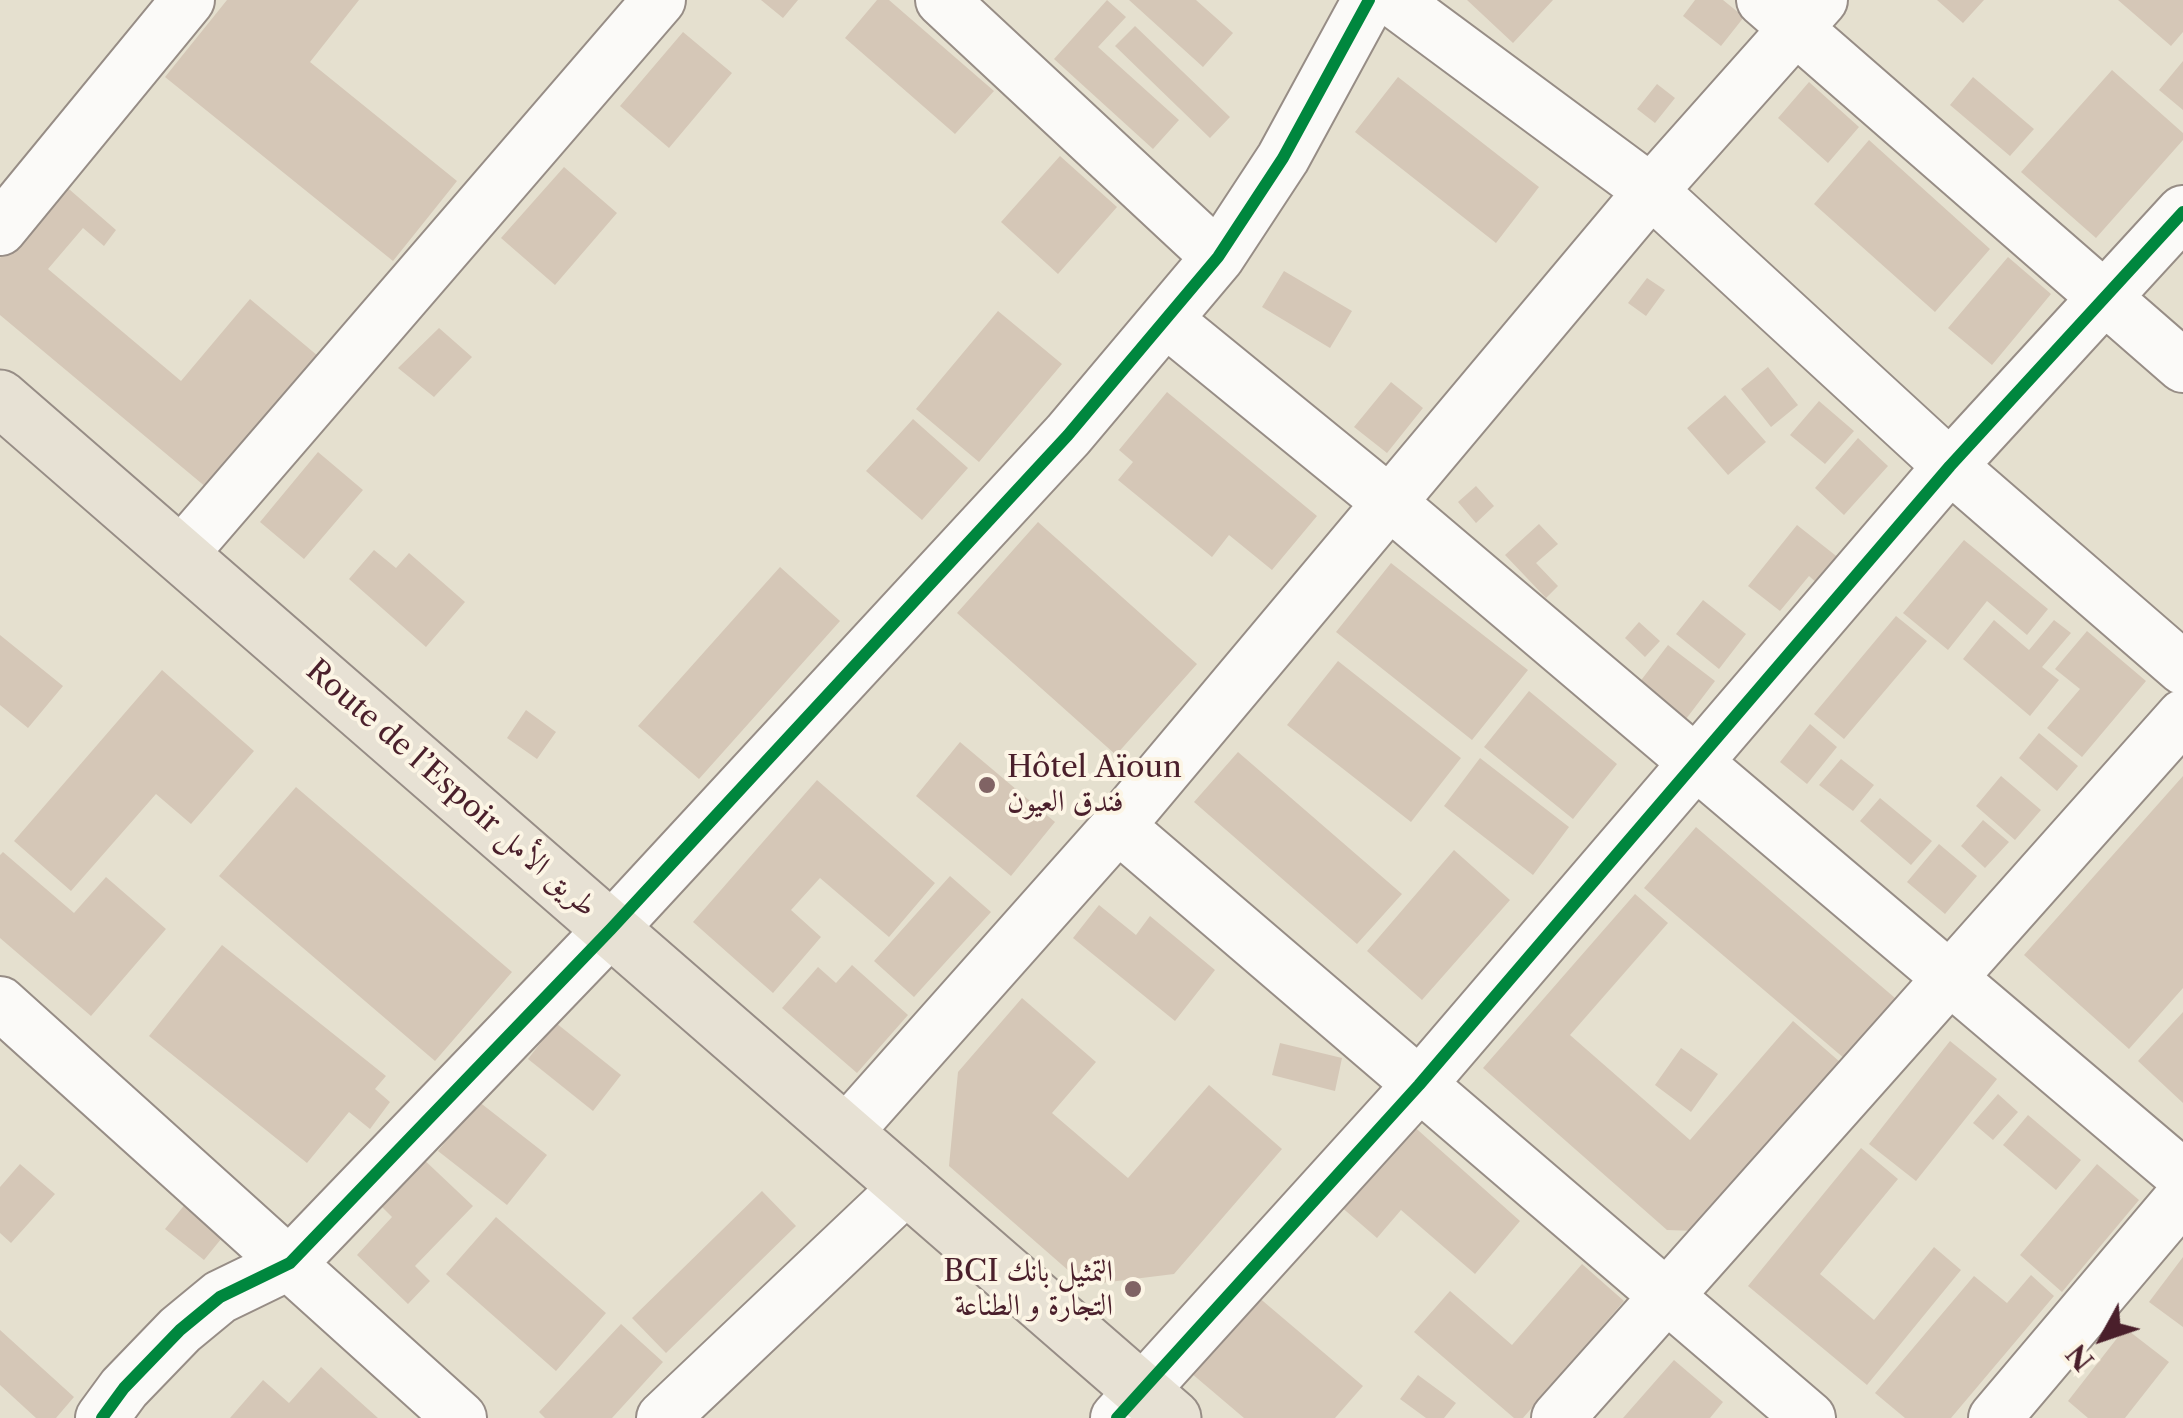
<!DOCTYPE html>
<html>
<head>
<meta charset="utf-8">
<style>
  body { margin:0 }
  #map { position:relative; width:2183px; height:1418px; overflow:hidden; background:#e5e0cf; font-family:"Libre Caslon Text",serif }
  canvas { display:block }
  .north { position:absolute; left:2053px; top:1288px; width:100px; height:100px; -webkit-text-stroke:8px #fcf5e5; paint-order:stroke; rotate:230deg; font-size:28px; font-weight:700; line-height:40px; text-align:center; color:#4a1f2b }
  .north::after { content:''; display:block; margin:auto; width:35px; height:45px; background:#4a1f2b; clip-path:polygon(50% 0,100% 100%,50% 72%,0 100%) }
</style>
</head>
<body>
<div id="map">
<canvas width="2183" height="1418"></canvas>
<div class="north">N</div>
</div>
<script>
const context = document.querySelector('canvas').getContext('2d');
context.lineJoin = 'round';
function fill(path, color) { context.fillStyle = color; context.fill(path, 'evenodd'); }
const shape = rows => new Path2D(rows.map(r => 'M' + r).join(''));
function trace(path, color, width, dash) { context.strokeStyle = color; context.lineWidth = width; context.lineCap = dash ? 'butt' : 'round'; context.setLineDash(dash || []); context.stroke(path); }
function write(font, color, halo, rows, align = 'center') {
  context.font = font + ' "Libre Caslon Text",Amiri,serif'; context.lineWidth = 8; context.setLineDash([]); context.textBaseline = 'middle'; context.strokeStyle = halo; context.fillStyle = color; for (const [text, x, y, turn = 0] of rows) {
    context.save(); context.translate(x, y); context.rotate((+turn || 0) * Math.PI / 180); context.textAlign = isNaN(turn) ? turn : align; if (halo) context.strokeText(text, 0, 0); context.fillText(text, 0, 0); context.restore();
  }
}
fill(shape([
  [227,0,359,0,310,62,457,181,393,261,165,77],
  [761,0,798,0,783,18],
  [877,0,889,0,994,91,955,134,845,38],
  [1107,0,1126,17,1098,47,1179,120,1153,149,1054,59],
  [1129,0,1196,0,1233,33,1203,67],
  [1467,0,1553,0,1513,43],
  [1695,0,1723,0,1744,17,1721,46,1683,16],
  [1937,0,1984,0,1963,23],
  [2118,0,2183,0,2183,32,2171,46],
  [1135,26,1230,117,1210,138,1115,46],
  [683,32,732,73,669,148,620,106],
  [2183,61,2183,110,2159,90],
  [2112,70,2183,133,2183,140,2096,238,2021,172],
  [1398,77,1539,187,1496,243,1355,132],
  [1973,77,2034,129,2010,156,1950,105],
  [1809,82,1859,127,1828,163,1778,118],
  [1657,84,1675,98,1655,123,1637,109],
  [1869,140,1990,249,1935,312,1814,204],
  [1060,156,1117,207,1058,274,1001,222],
  [564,167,617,213,555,285,501,238],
  [62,183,116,230,104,246,83,228,48,269,181,381,250,299,318,356,207,488,0,315,0,258],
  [2008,257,2051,294,1992,365,1948,328],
  [1284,271,1352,311,1330,348,1262,307],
  [1647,278,1665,290,1646,316,1628,303],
  [998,311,1062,364,979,462,916,409],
  [439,328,472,357,434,397,398,368],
  [1768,367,1798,405,1771,427,1741,389],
  [1391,382,1423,408,1387,453,1354,427],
  [1167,392,1317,516,1272,570,1229,535,1212,557,1118,480,1133,462,1119,450],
  [1725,395,1766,442,1728,475,1687,428],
  [1819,401,1854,431,1825,464,1790,435],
  [913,419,968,468,922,520,866,471],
  [1858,438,1888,466,1844,515,1815,488],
  [318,452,363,490,304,559,260,522],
  [1476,486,1494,506,1476,523,1458,502],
  [1038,522,1197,664,1116,755,957,613],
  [1539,524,1558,544,1536,563,1558,586,1546,598,1505,555],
  [1797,525,1840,559,1818,584,1809,576,1780,611,1748,586],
  [1964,540,2048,609,2027,635,1987,601,1948,650,1903,613],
  [374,550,396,568,409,553,465,602,426,647,349,579],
  [1391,563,1528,670,1472,740,1336,632],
  [780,567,840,621,699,779,638,726],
  [1703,600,1746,634,1719,669,1676,634],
  [1896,616,1927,641,1844,739,1814,714],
  [1994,620,2029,650,2054,620,2071,633,2042,667,2059,680,2030,716,1963,659],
  [1639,622,1660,641,1645,657,1625,638],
  [2087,631,2146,681,2082,757,2047,728,2080,689,2055,669],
  [0,635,63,686,28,728,0,705],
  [1668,645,1715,681,1686,719,1639,683],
  [1338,661,1461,758,1411,822,1287,725],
  [162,670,254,751,191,824,156,794,71,891,14,841],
  [1529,691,1617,764,1573,819,1484,747],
  [526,710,556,732,537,759,507,738],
  [1810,724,1837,747,1807,784,1780,762],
  [2039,733,2078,766,2057,791,2019,758],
  [960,742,1055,822,1011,876,916,796],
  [1238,752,1402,894,1357,944,1194,802],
  [1480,758,1569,827,1533,875,1444,806],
  [1841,759,1874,785,1853,811,1819,785],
  [2001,776,2041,810,2015,840,1976,806],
  [2183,776,2183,988,2129,1049,2024,955],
  [817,780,935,883,889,937,820,878,791,910,821,937,773,993,693,922],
  [296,787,512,972,435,1061,219,876],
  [1880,798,1932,841,1911,865,1860,821],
  [1983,820,2009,842,1985,868,1961,846],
  [1696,827,1895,998,1845,1059,1644,888],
  [1939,844,1977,876,1945,914,1907,882],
  [1454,850,1510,900,1422,1000,1367,951],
  [3,852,74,913,106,877,166,929,91,1016,0,938,0,855],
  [950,876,991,912,914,997,874,961],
  [1635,894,1668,923,1570,1035,1690,1140,1793,1021,1840,1062,1695,1231,1667,1230,1483,1068],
  [1099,905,1136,935,1150,916,1215,970,1175,1021,1073,938],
  [222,945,386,1076,375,1089,390,1102,370,1129,349,1112,307,1163,149,1036],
  [852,965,908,1015,857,1073,782,1008,818,967,836,983],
  [1022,998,1096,1062,1052,1113,1128,1178,1209,1085,1282,1149,1174,1274,1085,1285,949,1166,958,1072],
  [2183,1012,2183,1103,2138,1061],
  [556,1023,621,1075,593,1111,528,1059],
  [1950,1041,1997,1079,1916,1181,1869,1144],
  [1280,1043,1342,1058,1335,1091,1272,1075],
  [1681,1048,1718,1074,1691,1112,1655,1085],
  [1998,1094,2018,1112,1993,1140,1973,1123],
  [478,1101,547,1155,507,1205,438,1151],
  [2028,1115,2081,1160,2056,1190,2003,1145],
  [1410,1123,1520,1221,1475,1274,1401,1210,1377,1238,1339,1205],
  [1861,1148,1898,1179,1820,1274,1874,1320,1934,1247,1961,1270,1867,1385,1748,1286],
  [419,1155,473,1206,415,1266,430,1281,408,1304,357,1255,392,1217,376,1201],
  [20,1164,55,1194,11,1243,0,1233,0,1187],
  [2097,1164,2139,1200,2062,1292,2020,1255],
  [762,1191,796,1226,666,1353,632,1318],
  [191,1197,230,1228,204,1260,165,1229],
  [496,1217,606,1313,556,1371,446,1274],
  [2183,1257,2183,1327,2149,1302],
  [1582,1264,1624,1301,1523,1418,1514,1418,1414,1332,1450,1291,1512,1345],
  [2031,1275,2054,1296,1951,1418,1905,1418,1875,1393,1974,1276,2007,1303],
  [1257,1296,1363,1386,1335,1418,1244,1418,1191,1373],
  [621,1324,663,1362,612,1418,545,1418,539,1412],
  [2125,1328,2169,1362,2125,1418,2088,1418,2068,1401],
  [0,1330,74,1397,56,1418,36,1418,0,1385],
  [1674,1360,1723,1402,1710,1418,1623,1418],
  [321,1367,378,1418,230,1418,263,1380,289,1403],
  [1418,1375,1456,1403,1444,1418,1426,1418,1400,1399]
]), '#d5c7b7');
const minor = shape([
  [942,0,1218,257],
  [1393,0,1651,191,1950,466,2183,668],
  [1763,0,2183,366],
  [0,229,188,0],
  [1167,321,1390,503,2183,1176],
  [181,554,659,0],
  [1118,826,1809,1418],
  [0,1003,460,1418],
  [846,1132,1118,826,1651,191,1821,0],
  [102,1418,124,1388,180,1330,220,1297,290,1263,611,929,1068,435,1218,257,1283,158,1369,0],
  [663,1418,908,1186],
  [1117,1418,1419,1085,1950,466,2183,212],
  [1558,1418,2183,716],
  [1995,1418,2183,1196]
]);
const trunk = shape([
  [0,398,1173,1418]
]);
trace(minor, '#978d86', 56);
trace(trunk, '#978d86', 59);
trace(minor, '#fbfaf8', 52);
trace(trunk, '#e7e1d4', 55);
trace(shape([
  [102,1418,124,1388,180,1330,220,1297,290,1263,611,929,1068,435,1218,257,1283,158,1369,0],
  [1117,1418,1419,1085,1950,466,2183,212]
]), '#00873e', 12);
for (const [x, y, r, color] of [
  [987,785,10,"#806364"],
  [1133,1289,10,"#806364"]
]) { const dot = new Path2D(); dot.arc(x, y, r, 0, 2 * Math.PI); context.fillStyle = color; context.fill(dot); trace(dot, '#fcf5e5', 4); }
write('30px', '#4a1f2b', '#fcf5e5', [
  ["Hôtel Aïoun",1007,768],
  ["فندق العيون",1007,802],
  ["BCI التمثيل بانك",1113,1272,"right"],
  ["التجارة و الطناعة",1113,1306,"right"]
], 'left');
write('30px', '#4a1f2b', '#fcf5e5', [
  ["Route de l’Espoir طريق الأمل",451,789,41]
]);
</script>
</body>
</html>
